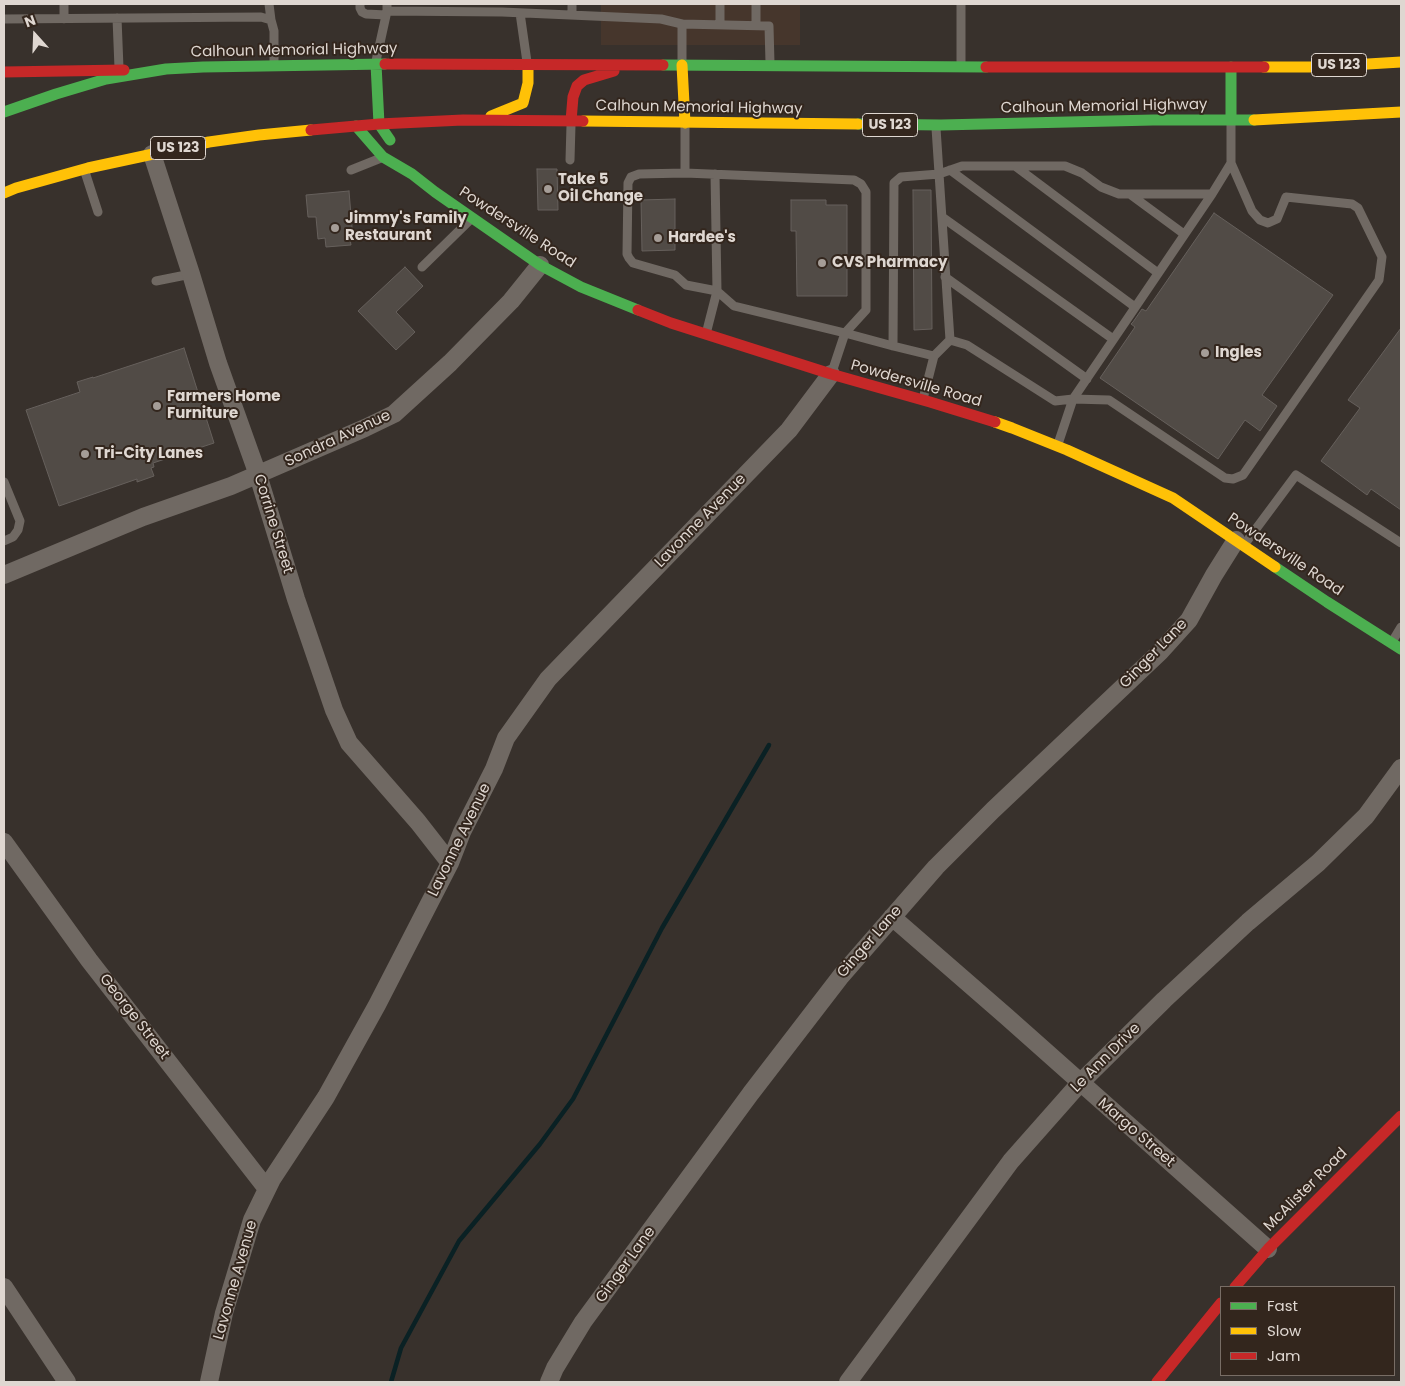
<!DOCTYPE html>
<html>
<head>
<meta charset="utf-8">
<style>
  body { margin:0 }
  #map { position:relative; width:1405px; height:1386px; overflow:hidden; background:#38312c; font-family:Poppins,sans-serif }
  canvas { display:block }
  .frame { position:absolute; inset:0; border:5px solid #dfd7d1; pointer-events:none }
  .legend { position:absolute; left:1220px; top:1286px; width:175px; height:90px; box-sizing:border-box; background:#33261d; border:1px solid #786d65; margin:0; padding:6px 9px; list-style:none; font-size:15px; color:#dfd7d1 }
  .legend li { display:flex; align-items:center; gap:10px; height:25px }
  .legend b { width:25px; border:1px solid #786d65 }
  .north { position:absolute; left:10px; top:10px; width:50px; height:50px; -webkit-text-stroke:4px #33261d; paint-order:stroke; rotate:340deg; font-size:14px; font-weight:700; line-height:20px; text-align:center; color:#dfd7d1 }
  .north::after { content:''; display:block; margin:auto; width:18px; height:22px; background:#dfd7d1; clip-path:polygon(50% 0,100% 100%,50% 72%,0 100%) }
</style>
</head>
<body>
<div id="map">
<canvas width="1405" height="1386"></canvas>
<div class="frame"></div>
<ul class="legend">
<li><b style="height:6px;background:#4caf50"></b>Fast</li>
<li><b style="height:6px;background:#ffc107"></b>Slow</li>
<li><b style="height:6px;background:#c62828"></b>Jam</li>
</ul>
<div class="north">N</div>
</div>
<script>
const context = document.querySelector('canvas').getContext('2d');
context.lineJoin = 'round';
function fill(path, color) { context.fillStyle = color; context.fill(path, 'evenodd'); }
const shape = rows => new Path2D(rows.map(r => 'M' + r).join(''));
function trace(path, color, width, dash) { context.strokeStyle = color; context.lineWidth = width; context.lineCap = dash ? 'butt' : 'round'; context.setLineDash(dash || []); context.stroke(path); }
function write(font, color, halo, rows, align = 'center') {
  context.font = font + ' Poppins,sans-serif'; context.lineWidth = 4; context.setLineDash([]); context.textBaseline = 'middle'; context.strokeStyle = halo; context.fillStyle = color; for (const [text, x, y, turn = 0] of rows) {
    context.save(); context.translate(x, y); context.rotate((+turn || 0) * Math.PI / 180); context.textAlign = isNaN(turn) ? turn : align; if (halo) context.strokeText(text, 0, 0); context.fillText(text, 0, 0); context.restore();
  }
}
fill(shape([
  [601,4,800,4,800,45,601,45]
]), '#46362c');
trace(shape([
  [391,1382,401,1348,459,1241,540,1144,573,1099,662,928,769,745]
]), '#0a2124', 4.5);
const building = shape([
  [537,169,557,169,558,210,538,210,537,169],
  [913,190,931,190,932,329,914,330,913,190],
  [349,191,353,239,350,239,351,245,326,247,325,238,318,239,316,217,308,217,306,195,349,191],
  [675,199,675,250,642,251,641,200,675,199],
  [791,200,826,200,826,205,847,205,847,296,797,296,796,231,791,231,791,200],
  [1214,213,1333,295,1262,395,1277,406,1260,431,1245,420,1218,459,1100,378,1135,327,1131,324,1133,322,1142,309,1146,311,1214,213],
  [405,267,423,286,396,312,415,332,396,350,358,311,405,267],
  [1401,328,1401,510,1371,489,1367,495,1321,461,1360,408,1348,400,1401,328],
  [184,348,214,443,153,463,154,467,151,468,154,476,137,482,137,479,59,506,26,410,80,392,77,382,93,377,93,378,184,348]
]);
fill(building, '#514b46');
trace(building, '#66605c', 1);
trace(shape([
  [269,4,271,20],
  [360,4,360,8,362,12,366,14,386,15],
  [756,4,756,25],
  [961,4,961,64],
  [387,11,502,12,661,19,682,24,682,63],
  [520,13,527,62],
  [572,14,572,4],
  [117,18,119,68],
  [4,19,261,17,271,20,274,31,274,64],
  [64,19,64,4],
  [682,24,769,26,770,63],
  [720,24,720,4],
  [376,61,387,11,387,4],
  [936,128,950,340],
  [570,160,571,125],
  [1015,166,1158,273],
  [351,170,381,158],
  [950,170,1135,307],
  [85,172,98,212],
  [685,173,685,126],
  [1131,195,1184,234],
  [942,217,1113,339],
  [422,267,471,219],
  [945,277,1087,379],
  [156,281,191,274],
  [706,334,717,291,715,174],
  [893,346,894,183,901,177,939,174,962,166,1065,166,1082,173,1101,187,1119,194,1212,194,1231,163],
  [832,372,845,333,866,310,866,192,861,184,854,180,685,173,639,174,631,177,628,183,627,254,629,258,633,263,675,275,686,285,717,291,734,306,845,333,893,346,934,356,950,340,967,345,1055,401,1073,399,1109,400,1225,478,1233,479,1243,475,1379,280,1382,257,1358,208,1352,204,1286,197,1277,219,1268,223,1260,220,1252,211,1231,163,1231,122],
  [923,399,934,356],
  [1058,444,1073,399,1212,194],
  [4,482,20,521,18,530,13,537,4,541],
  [1244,545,1296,475,1401,543],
  [1392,642,1401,627]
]), '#706963', 9);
trace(shape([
  [152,154,191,274,218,363,258,475,296,599,334,710,349,743,418,822,450,863],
  [4,575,143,517,231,486,365,428,394,414,450,363,511,301,540,265],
  [4,842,89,960,267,1189],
  [892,917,1007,1017,1268,1249],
  [4,1287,67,1382],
  [209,1382,224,1313,252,1220,272,1179,326,1097,377,1005,450,863,462,832,494,769,506,738,548,679,789,430,831,374],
  [549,1382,555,1368,583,1322,751,1093,841,976,936,867,993,810,1160,652,1189,620,1214,575,1236,540],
  [848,1382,1011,1161,1080,1083,1164,1000,1248,922,1318,863,1366,816,1401,768]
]), '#706963', 18);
trace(shape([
  [376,64,379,124,390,140],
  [663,65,986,67],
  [1231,67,1231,120],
  [4,112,56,94,106,79,166,69,203,67,385,64],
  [858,124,941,125,1153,120,1254,120],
  [356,126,383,157,412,174,435,192,540,265,581,287,638,310],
  [1275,567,1327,602,1401,649]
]), '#4caf50', 11);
trace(shape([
  [682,65,685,123],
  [1264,67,1318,67,1401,62],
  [491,116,523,103,528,83,528,65],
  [1254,120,1401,112],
  [583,121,858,124],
  [4,193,16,188,88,168,209,142,259,135,311,130],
  [995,422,1012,428,1067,450,1173,498,1275,567]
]), '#ffc107', 11);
trace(shape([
  [385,64,663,65],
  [986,67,1264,67],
  [4,72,124,70],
  [571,121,573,97,577,86,584,80,614,71],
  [311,130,379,124,463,120,583,121],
  [638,310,671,323,831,374,930,402,995,422],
  [1235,1287,1268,1249,1401,1116],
  [1157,1382,1221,1303]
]), '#c62828', 11);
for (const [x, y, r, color] of [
  [548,189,5,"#a59d97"],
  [335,228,5,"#a59d97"],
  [658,238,5,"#a59d97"],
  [822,263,5,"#a59d97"],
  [1205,353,5,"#a59d97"],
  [157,406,5,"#a59d97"],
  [85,454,5,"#a59d97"]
]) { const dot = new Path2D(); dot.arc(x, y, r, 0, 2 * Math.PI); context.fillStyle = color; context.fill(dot); trace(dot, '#33261d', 2); }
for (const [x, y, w] of [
  [1339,65,55],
  [890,125,55],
  [178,148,55]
]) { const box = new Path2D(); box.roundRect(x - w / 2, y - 11.5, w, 23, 4); context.fillStyle = '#33261d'; context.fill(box); trace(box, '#dfd7d1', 1); }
write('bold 14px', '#dfd7d1', null, [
  ["US 123",1339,65],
  ["US 123",890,125],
  ["US 123",178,148]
]);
write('15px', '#dfd7d1', '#33261d', [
  ["Calhoun Memorial Highway",294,51,-1],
  ["Calhoun Memorial Highway",1104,107,-1],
  ["Calhoun Memorial Highway",699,108,1],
  ["Powdersville Road",517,228,33],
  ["Powdersville Road",916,384,16],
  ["Sondra Avenue",338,439,-25],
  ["Lavonne Avenue",701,521,-46],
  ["Corrine Street",273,524,73],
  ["Powdersville Road",1285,555,34],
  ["Ginger Lane",1154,654,-46],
  ["Lavonne Avenue",460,840,-64],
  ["Ginger Lane",870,942,-49],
  ["George Street",134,1017,52],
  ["Le Ann Drive",1106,1058,-45],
  ["Margo Street",1136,1133,41],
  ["McAlister Road",1306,1190,-45],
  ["Ginger Lane",626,1265,-54],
  ["Lavonne Avenue",236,1280,-74]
]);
write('bold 15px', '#dfd7d1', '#33261d', [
  ["Take 5",558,180],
  ["Oil Change",558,197],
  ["Jimmy's Family",345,219],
  ["Restaurant",345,236],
  ["Hardee's",668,238],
  ["CVS Pharmacy",832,263],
  ["Ingles",1215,353],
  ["Farmers Home",167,397],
  ["Furniture",167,414],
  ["Tri-City Lanes",95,454]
], 'left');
</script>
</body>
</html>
